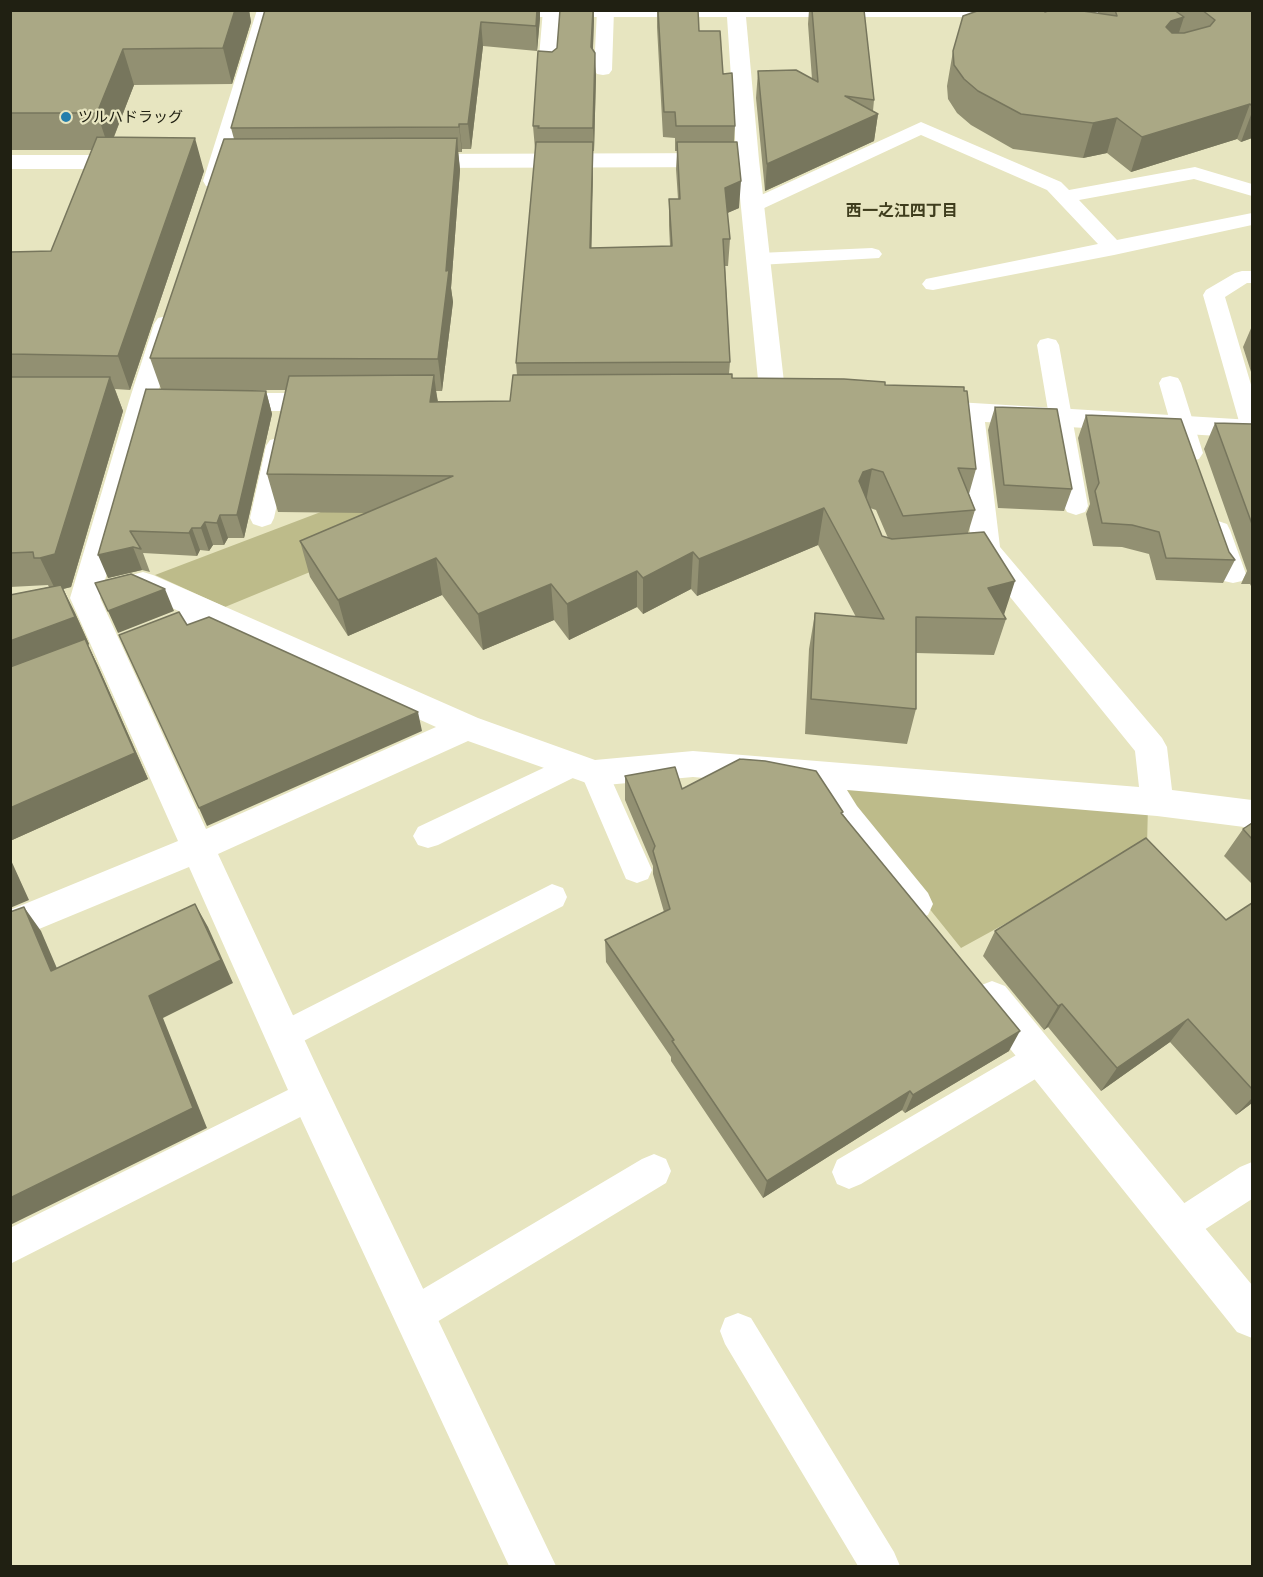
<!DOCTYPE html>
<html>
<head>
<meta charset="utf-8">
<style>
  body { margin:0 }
  #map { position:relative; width:1263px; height:1577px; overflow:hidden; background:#e7e5c0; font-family:"Alegreya Sans",sans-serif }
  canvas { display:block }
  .frame { position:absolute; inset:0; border:12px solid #202012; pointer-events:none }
</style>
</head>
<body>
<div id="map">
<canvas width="1263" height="1577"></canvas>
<div class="frame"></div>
</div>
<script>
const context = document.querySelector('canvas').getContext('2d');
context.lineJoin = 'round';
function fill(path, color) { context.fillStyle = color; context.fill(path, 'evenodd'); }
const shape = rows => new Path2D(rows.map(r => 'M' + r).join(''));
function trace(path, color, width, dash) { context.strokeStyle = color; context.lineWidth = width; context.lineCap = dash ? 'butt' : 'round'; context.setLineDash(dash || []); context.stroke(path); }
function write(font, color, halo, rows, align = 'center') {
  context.font = font + ' "Alegreya Sans","Noto Sans JP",sans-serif'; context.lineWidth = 4.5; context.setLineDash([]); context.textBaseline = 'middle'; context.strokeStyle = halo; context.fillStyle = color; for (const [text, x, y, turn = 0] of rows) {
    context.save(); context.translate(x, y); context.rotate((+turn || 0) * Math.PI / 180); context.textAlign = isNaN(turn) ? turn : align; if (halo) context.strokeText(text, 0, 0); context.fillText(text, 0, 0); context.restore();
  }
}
fill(shape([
  [347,502,463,509,225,607,155,575],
  [833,782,1148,805,1147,846,961,948,850,810]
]), '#bdbb8a');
fill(shape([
  [543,10,560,12,556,69,553,73,547,74,541,73,538,69,543,10],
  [614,10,612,70,609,74,603,75,597,74,594,70,597,11,614,10],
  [921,122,1061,182,1069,190,1195,167,1252,184,1252,196,1194,179,1079,200,1117,240,1252,213,1252,225,1114,255,933,290,926,289,922,284,926,279,1098,244,1047,190,921,135,760,210,753,212,746,210,743,206,746,202,921,122],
  [872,248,879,250,882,254,879,258,759,265,752,263,749,259,752,255,759,253,872,248],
  [1242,271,1252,271,1252,283,1247,283,1225,297,1252,388,1252,433,1244,430,1240,425,1203,295,1206,290,1235,273,1242,271],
  [1048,338,1056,340,1059,345,1088,506,1085,512,1076,515,1067,512,1064,506,1037,345,1040,340,1048,338],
  [1170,376,1178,378,1181,383,1203,453,1199,459,1191,461,1183,459,1179,453,1159,383,1162,378,1170,376],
  [278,438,286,440,290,446,274,518,271,524,262,527,253,524,250,518,266,446,270,440,278,438],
  [1218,521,1227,524,1230,530,1246,574,1242,581,1233,583,1224,581,1220,574,1206,530,1209,524,1218,521],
  [207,601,216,604,220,611,216,618,148,645,139,642,135,635,139,628,207,601],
  [573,754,583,757,587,764,595,762,605,765,652,870,648,879,637,883,626,879,581,774,438,845,428,848,418,845,413,836,418,827,573,754],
  [552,884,563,888,567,897,563,906,294,1046,283,1051,272,1046,267,1036,272,1026,552,884],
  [1041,1043,1052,1047,1057,1058,1052,1069,861,1184,849,1189,837,1184,832,1172,837,1160,1030,1047,1041,1043],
  [310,1079,322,1084,327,1095,322,1106,10,1264,10,1228,310,1079],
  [654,1154,666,1159,671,1171,666,1183,427,1328,414,1333,401,1328,396,1315,401,1302,642,1159,654,1154],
  [1252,1162,1252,1199,1190,1239,1178,1244,1166,1239,1161,1227,1166,1215,1240,1167,1252,1162],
  [738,1313,751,1318,894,1552,900,1566,858,1566,725,1344,720,1331,725,1318,738,1313]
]), '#fff');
fill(shape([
  [257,10,277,10,225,181,222,186,214,188,206,186,203,181,257,10],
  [486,10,1154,10,1154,11,1151,15,1144,17,746,17,759,160,786,400,782,406,773,409,764,406,760,400,737,167,414,168,406,166,403,161,406,156,414,154,736,153,727,17,496,17,489,15,486,10],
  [10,155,132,155,140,157,143,162,140,167,132,169,10,169,10,155],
  [167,316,176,318,180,324,155,401,100,598,206,829,436,727,141,594,123,599,113,596,108,588,113,580,143,572,153,575,478,718,595,760,693,751,1139,787,1135,751,972,550,958,420,924,418,915,415,911,409,915,403,924,400,1252,420,1252,438,985,422,1000,547,1162,738,1167,747,1172,790,1252,800,1252,828,1157,816,847,790,857,806,928,893,933,904,928,915,916,919,904,915,833,826,810,787,693,777,595,786,468,741,218,854,324,1082,556,1566,509,1566,296,1108,189,867,10,941,10,910,178,841,70,598,129,401,154,324,158,318,167,316],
  [225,393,327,393,336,396,340,402,336,408,327,411,225,411,216,408,212,402,216,396,225,393],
  [992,981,1005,986,1252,1285,1252,1338,1237,1332,979,1010,974,998,979,986,992,981]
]), '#fff');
fill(shape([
  [10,10,249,10,251,22,232,84,134,85,114,137,204,171,130,390,115,389,123,411,71,587,63,589,75,613,89,644,88,645,98,666,148,779,10,841,10,595,49,587,48,585,10,587,10,252,51,251,92,150,10,150],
  [265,10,540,10,540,18,537,51,483,46,471,149,462,149,462,152,458,152,460,170,451,288,453,302,442,391,436,391,438,401,510,401,517,375,516,363,536,149,535,149,533,126,552,52,557,48,560,10,594,10,593,49,596,76,594,151,593,151,591,248,670,246,669,226,669,199,678,199,676,169,677,151,675,151,675,138,663,137,657,27,657,10,698,10,699,31,723,74,735,126,734,142,739,208,727,213,730,239,728,266,725,266,730,362,729,374,732,378,885,385,976,469,969,494,975,510,968,533,1006,619,994,655,916,653,916,709,907,744,805,734,809,649,815,613,856,617,818,545,697,596,691,589,643,614,637,607,569,640,554,620,483,650,442,595,348,636,310,577,300,541,366,513,278,512,267,474,286,390,211,390,266,391,272,414,244,538,228,538,224,545,213,545,209,551,200,550,197,556,143,553,150,572,142,570,108,578,161,389,150,358,234,139,231,128],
  [870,508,876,510,888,538,882,536],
  [809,10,864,10,874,100,873,111,878,114,874,141,765,191,756,98,758,71,812,79,808,24],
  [1098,10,1252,10,1252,138,1241,142,1237,139,1131,172,1107,153,1083,158,1013,149,971,125,957,113,948,99,947,86,953,51,1045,12,1098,13],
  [1252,326,1252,375,1243,347],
  [995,407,1072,489,1064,511,998,508,988,430],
  [1086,415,1229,552,1235,560,1223,583,1156,580,1149,554,1122,547,1093,546,1086,514,1090,504,1078,438],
  [1215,423,1252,424,1252,588,1250,584,1241,584,1247,571,1204,449],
  [625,776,682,789,843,814,1009,1051,905,1113,902,1110,763,1198,671,1061,671,1057,606,962,605,940,664,912,653,874,653,866,625,800],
  [1252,823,1252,884,1224,856,1243,829],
  [1252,903,1252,1103,1236,1115,1170,1042,1101,1091,1048,1027,1044,1030,983,956,995,931,1226,920]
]), '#929072');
fill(shape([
  [235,10,249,10,251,22,232,84,223,48],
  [537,10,540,10,540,18,537,51,536,26],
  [593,10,594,10,594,21,592,70,591,47],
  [1184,17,1173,51,1166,27,1171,21],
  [481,22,483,46,471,149,468,124],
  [123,49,134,85,109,149,97,113],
  [595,53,596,76,594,151,593,128],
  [1250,104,1237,139,1131,172,1142,137],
  [1252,112,1252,138,1241,142],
  [878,114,874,141,765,191,767,164],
  [1117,118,1107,153,1083,158,1093,123],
  [459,124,462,149,462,152,459,127],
  [195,138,204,171,130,390,118,356],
  [457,138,460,170,451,288,453,302,442,391,438,359],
  [593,142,593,170,591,275,590,248],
  [741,181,739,208,723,215,725,188],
  [434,375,439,413,430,402],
  [110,377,123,411,71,587,63,589,75,613,89,644,88,645,98,666,148,779,10,841,10,641,56,591,40,558],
  [266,391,272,414,244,538,237,515],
  [872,469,865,507,859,481,863,472],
  [824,508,818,545,697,596,699,559],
  [220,515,228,538,224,545,217,523],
  [205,522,213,545,209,551,201,528],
  [192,528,200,550,197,556,189,533],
  [133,547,142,570,108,578,98,555],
  [693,552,691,589,643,614,643,578],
  [436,558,442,595,348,636,338,600],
  [637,571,637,607,569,640,567,604],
  [1015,581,1003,618,988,588],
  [551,584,554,620,483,650,478,614],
  [165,589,174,611,118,633,108,611],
  [418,712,422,731,207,826,199,808],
  [10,858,29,900,10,908],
  [195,904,208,927,233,983,163,1018,207,1128,10,1225,10,1198,149,996],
  [24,907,41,931,68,994,51,971],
  [1062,1004,1048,1027,1044,1030,1058,1006],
  [1188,1019,1170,1042,1101,1091,1117,1068],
  [1020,1031,1009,1051,905,1113,913,1095],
  [910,1091,902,1110,763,1198,767,1181],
  [1252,1098,1252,1103,1236,1115]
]), '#77765d');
const building = shape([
  [10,10,235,10,223,48,123,49,97,113,10,113,10,10],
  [265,10,537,10,536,26,481,22,468,124,459,124,459,127,231,128,265,10],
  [560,10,593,10,591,47,595,53,593,128,538,128,539,126,533,126,538,51,552,52,557,48,560,10],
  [658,10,698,10,699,31,720,31,723,74,732,73,735,126,676,126,675,112,664,112,658,10],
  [812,10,864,10,874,100,845,96,878,114,767,164,758,71,796,70,818,82,812,10],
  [980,10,1043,10,1045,12,1051,10,1076,10,1117,16,1115,10,1174,10,1184,17,1171,21,1166,27,1172,33,1184,33,1210,26,1215,20,1202,10,1252,10,1252,106,1250,104,1142,137,1117,118,1093,123,1021,114,978,91,964,79,954,65,953,51,963,16,980,10],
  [97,137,195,138,118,356,10,354,10,252,51,251,97,137],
  [457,138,446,271,449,270,438,359,150,358,224,139,457,138],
  [536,142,593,142,590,248,672,246,669,199,680,199,677,142,737,142,741,181,725,188,730,239,723,239,730,362,516,363,536,142],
  [732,374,732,378,844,379,885,382,885,385,964,387,964,391,967,391,976,469,958,468,975,510,903,516,883,472,872,469,863,472,859,481,882,536,892,539,984,532,1015,581,988,588,1006,619,916,617,916,709,811,699,815,613,884,619,824,508,699,559,693,552,643,578,637,571,567,604,551,584,478,614,436,558,338,600,300,541,453,476,267,474,289,376,434,375,430,402,510,401,513,375,732,374],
  [10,377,110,377,55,554,40,558,34,558,33,552,10,553,10,377],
  [146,389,266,391,237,515,220,515,217,523,205,522,201,528,192,528,189,533,130,531,141,549,133,547,98,555,146,389],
  [995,407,1057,409,1072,489,1004,485,995,407],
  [1086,415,1181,419,1229,552,1235,560,1166,558,1159,532,1132,525,1102,523,1095,491,1099,483,1086,415],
  [1215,423,1252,424,1252,524,1215,423],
  [131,574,165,589,108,611,95,583,131,574],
  [61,585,75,617,10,641,10,595,61,585],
  [179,612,187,625,209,617,418,712,199,808,119,635,179,612],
  [85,639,135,753,10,808,10,667,85,639],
  [740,759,765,761,816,771,843,812,841,813,1020,1031,913,1095,910,1091,767,1181,672,1041,674,1040,605,940,670,909,653,851,655,846,625,776,675,767,682,789,740,759],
  [1252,823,1252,839,1243,829,1252,823],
  [1146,838,1226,920,1252,903,1252,1089,1188,1019,1117,1068,1062,1004,1058,1006,995,931,1146,838],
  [195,904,221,960,149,996,193,1108,10,1198,10,912,24,907,51,971,195,904]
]);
fill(building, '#aaa885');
trace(building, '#77765d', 1.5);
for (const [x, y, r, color] of [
  [66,117,6,"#247eac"]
]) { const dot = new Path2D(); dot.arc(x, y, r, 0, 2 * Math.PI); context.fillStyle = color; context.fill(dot); trace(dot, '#e7e5c0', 2); }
write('15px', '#202012', '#e7e5c0', [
  ["ツルハドラッグ",78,117]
], 'left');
write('bold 16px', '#3f3d1d', '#e7e5c0', [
  ["西一之江四丁目",902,211]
]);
</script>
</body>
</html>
